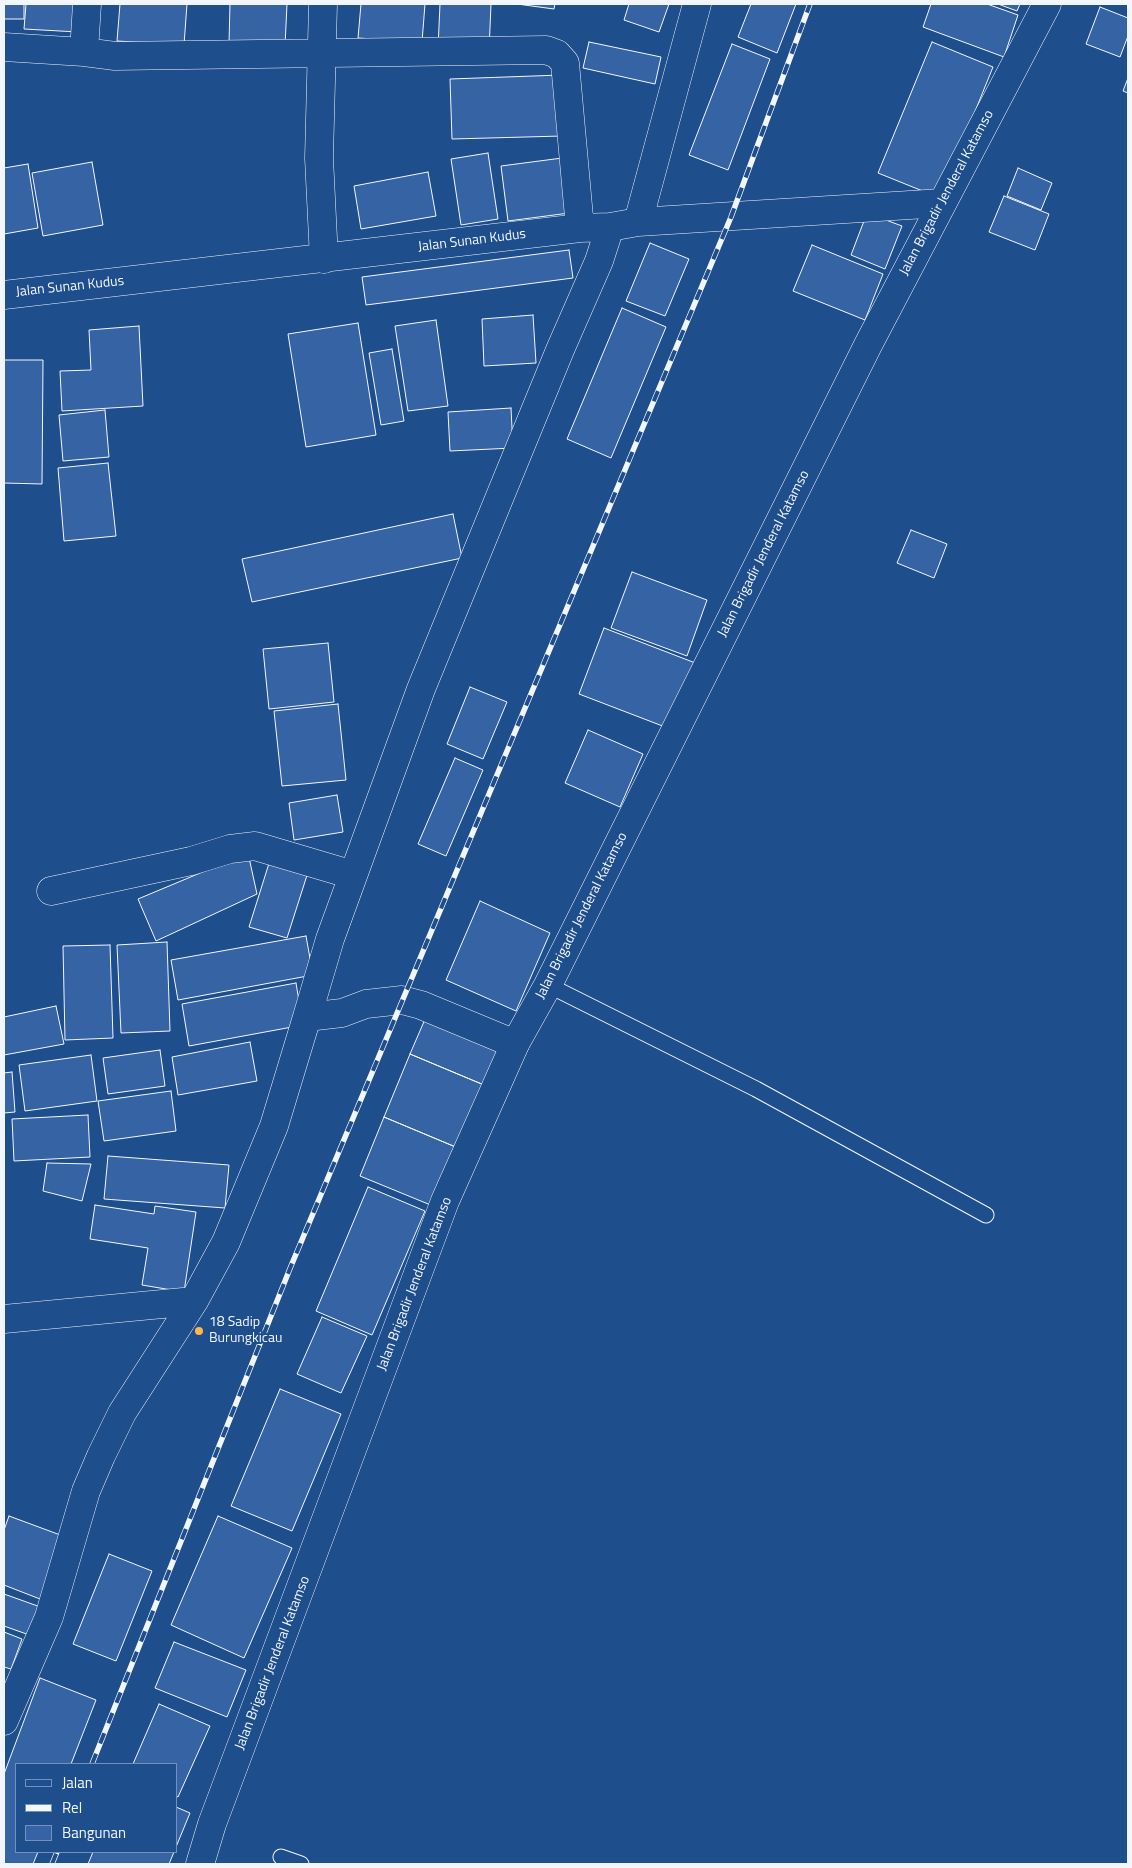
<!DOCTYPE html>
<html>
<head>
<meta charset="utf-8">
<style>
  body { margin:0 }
  #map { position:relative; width:1132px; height:1868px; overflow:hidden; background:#1f4e8c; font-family:"Titillium Web",sans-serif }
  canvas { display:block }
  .frame { position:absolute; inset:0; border:5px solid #f2f6ff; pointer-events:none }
  .legend { position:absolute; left:15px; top:1763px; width:162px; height:90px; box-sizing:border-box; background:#1f4e8c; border:1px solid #7391ba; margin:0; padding:6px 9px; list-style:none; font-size:15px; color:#f2f6ff }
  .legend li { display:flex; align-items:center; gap:10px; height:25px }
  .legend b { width:25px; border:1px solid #7391ba }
</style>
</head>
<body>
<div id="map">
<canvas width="1132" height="1868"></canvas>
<div class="frame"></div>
<ul class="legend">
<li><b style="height:6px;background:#1f4e8c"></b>Jalan</li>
<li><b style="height:6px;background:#f2f6ff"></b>Rel</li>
<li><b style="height:14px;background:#3563a3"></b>Bangunan</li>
</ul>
</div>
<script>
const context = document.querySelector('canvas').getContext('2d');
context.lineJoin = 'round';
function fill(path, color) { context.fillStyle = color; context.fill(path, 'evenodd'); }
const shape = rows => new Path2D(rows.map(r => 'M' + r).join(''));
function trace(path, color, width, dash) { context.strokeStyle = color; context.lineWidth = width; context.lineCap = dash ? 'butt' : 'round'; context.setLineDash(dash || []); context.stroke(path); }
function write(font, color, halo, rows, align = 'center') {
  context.font = font + ' "Titillium Web",sans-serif'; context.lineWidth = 4; context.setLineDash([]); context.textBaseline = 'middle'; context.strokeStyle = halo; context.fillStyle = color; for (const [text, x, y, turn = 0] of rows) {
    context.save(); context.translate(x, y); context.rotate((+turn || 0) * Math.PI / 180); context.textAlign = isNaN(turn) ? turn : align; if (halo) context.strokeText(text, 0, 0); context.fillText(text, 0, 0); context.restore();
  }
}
const building = shape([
  [4,4,24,4,24,19,4,19,4,4],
  [26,4,80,4,78,32,24,29,26,4],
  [120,4,187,4,184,45,117,41,120,4],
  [230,4,287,4,285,46,229,44,230,4],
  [361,4,425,4,422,42,358,38,361,4],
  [440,4,491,4,489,51,438,48,440,4],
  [517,4,555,4,554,9,517,4],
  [629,4,669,4,659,32,624,20,629,4],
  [751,4,796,4,777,53,738,37,751,4],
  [931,4,987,4,1018,15,1004,57,923,27,931,4],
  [998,4,1020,4,1017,11,998,4],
  [1100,7,1128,18,1128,36,1120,57,1086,44,1100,7],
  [589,42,661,57,655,84,583,68,589,42],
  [932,42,993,67,940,198,878,173,932,42],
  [732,44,770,59,728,170,689,155,732,44],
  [561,75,562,136,452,139,450,79,561,75],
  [1128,78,1128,93,1123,91,1128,78],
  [488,153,498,219,461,225,451,159,488,153],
  [570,157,577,212,508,221,501,166,570,157],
  [92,162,103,225,43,236,32,173,92,162],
  [28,164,38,228,4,234,4,168,28,164],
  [1018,168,1052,183,1041,210,1007,196,1018,168],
  [428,172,436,216,361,229,354,186,428,172],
  [1004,196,1049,214,1035,250,989,232,1004,196],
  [867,213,902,226,885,269,851,255,867,213],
  [650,243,689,259,665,316,626,301,650,243],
  [812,245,883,274,865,320,793,291,812,245],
  [569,250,573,278,366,305,362,277,569,250],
  [622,308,666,327,611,458,567,439,622,308],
  [533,315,536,363,484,366,482,319,533,315],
  [436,320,448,406,408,411,395,326,436,320],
  [358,323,376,435,306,447,288,334,358,323],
  [139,326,143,406,62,411,60,371,91,370,89,330,139,326],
  [392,349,404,421,381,425,369,353,392,349],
  [4,360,43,360,42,484,4,483,4,360],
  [511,408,513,448,450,451,448,412,511,408],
  [105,410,109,457,63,461,59,415,105,410],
  [108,463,116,536,64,541,58,468,108,463],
  [453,514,462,558,252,602,242,559,453,514],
  [911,530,947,544,934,578,897,563,911,530],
  [632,572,707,600,687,656,611,628,632,572],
  [604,628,698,664,673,730,579,694,604,628],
  [328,643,334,702,269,709,263,649,328,643],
  [470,687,507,702,483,759,447,744,470,687],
  [338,704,346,780,282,786,274,711,338,704],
  [588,730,643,754,620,807,565,783,588,730],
  [455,758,483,770,446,856,418,844,455,758],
  [337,795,343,832,294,840,289,803,337,795],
  [248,853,257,894,156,941,138,899,248,853],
  [271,857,309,869,287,938,249,927,271,857],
  [480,901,550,933,516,1011,446,980,480,901],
  [306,936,313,975,178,1000,171,960,306,936],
  [167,942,170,1031,121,1033,117,945,167,942],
  [110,945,113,1038,65,1040,63,946,110,945],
  [296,983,303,1025,189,1046,182,1004,296,983],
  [56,1006,64,1044,4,1055,4,1017,56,1006],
  [429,1010,502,1040,484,1085,410,1054,429,1010],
  [250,1042,257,1081,178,1095,172,1057,250,1042],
  [160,1050,165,1086,108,1094,103,1058,160,1050],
  [410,1054,484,1085,458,1148,384,1117,410,1054],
  [91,1055,97,1101,25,1111,19,1065,91,1055],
  [12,1072,15,1112,4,1113,4,1073,12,1072],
  [171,1091,176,1131,104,1141,98,1101,171,1091],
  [88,1115,90,1157,14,1161,12,1119,88,1115],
  [384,1117,458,1148,433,1206,360,1176,384,1117],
  [108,1156,229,1165,225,1208,104,1199,108,1156],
  [47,1163,91,1164,82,1201,43,1191,47,1163],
  [368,1187,425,1211,372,1335,316,1311,368,1187],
  [95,1205,154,1214,155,1206,196,1212,184,1292,142,1285,148,1248,90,1239,95,1205],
  [322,1317,367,1336,341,1393,297,1374,322,1317],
  [280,1389,341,1414,292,1531,231,1506,280,1389],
  [9,1516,63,1536,40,1599,4,1585,4,1530,9,1516],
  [218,1516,292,1548,244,1658,171,1625,218,1516],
  [109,1554,152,1571,116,1661,73,1644,109,1554],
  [4,1594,46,1609,35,1637,4,1626,4,1594],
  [4,1632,22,1639,11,1669,4,1667,4,1632],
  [174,1642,246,1670,227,1717,155,1688,174,1642],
  [40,1678,96,1700,71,1764,16,1764,16,1852,38,1852,33,1864,4,1864,4,1774,40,1678],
  [159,1704,210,1726,178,1797,176,1796,176,1764,133,1764,159,1704],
  [176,1807,190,1813,176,1847,176,1807],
  [93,1852,174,1852,169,1864,88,1864,93,1852]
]);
fill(building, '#3563a3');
trace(building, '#f2f6ff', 1);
const lane = shape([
  [548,985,756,1089,986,1215],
  [281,1857,301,1864]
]);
const street = shape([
  [87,4,84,52,115,56,546,50,557,54,565,63,580,228],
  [323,4,319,158,324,259],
  [4,47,84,52],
  [638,222,697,4],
  [4,295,580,228,610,227,638,222,942,203],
  [51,891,191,861,230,849,255,846,353,875],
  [307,1017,330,939,421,689,560,350,599,261,610,227],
  [4,1319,194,1301],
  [4,1721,49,1617,86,1491,101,1456,122,1413,194,1301,226,1242,274,1126,307,1017,342,1013,366,1004,402,1000,421,1005,515,1044]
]);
const highway = shape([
  [200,1864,212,1824,445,1201,515,1044,548,985,868,345,1047,4]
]);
trace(lane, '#f2f6ff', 17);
trace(street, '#f2f6ff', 29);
trace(highway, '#f2f6ff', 29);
trace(lane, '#1f4e8c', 15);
trace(street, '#1f4e8c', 28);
trace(highway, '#1f4e8c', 28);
const rail = shape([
  [92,1764,291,1266,731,217,810,4],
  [52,1864,57,1852]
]);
trace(rail, '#f2f6ff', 5.5);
trace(rail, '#1f4e8c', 4, [11]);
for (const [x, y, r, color] of [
  [199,1331,5,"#ffb74d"]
]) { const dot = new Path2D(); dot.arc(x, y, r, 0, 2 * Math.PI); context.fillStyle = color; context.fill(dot); trace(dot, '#1f4e8c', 2); }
write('14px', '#f2f6ff', '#1f4e8c', [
  ["Jalan Brigadir Jenderal Katamso",947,193,-62],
  ["Jalan Sunan Kudus",472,241,-7],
  ["Jalan Sunan Kudus",70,287,-6],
  ["Jalan Brigadir Jenderal Katamso",764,554,-63],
  ["Jalan Brigadir Jenderal Katamso",582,916,-63],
  ["Jalan Brigadir Jenderal Katamso",415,1284,-69],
  ["Jalan Brigadir Jenderal Katamso",273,1663,-69]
]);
write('14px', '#f2f6ff', '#1f4e8c', [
  ["18 Sadip",209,1323],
  ["Burungkicau",209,1339]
], 'left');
</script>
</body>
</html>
